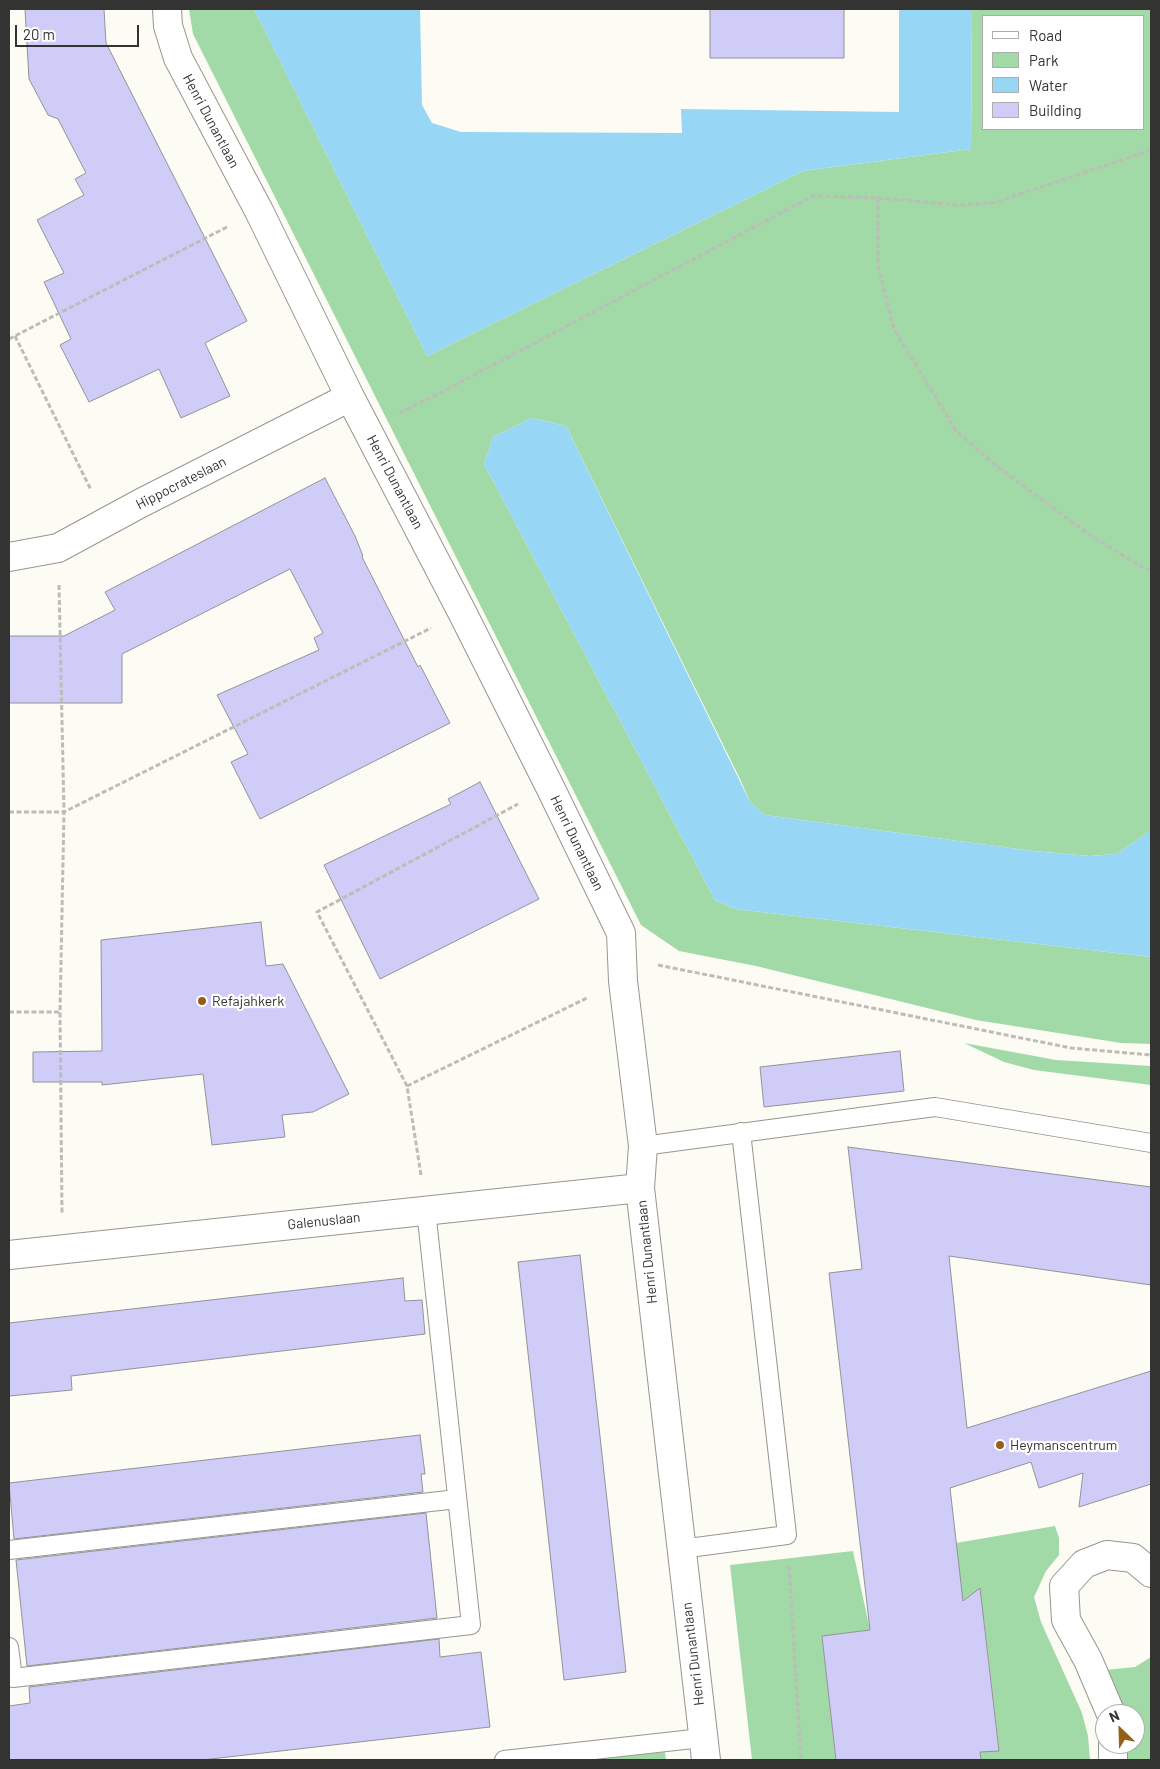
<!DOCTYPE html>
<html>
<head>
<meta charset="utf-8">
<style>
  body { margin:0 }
  #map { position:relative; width:1160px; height:1769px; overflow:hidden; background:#fcfbf4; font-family:Barlow,sans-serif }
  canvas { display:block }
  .frame { position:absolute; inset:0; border:10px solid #333331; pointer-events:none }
  .legend { position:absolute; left:982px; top:15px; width:162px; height:115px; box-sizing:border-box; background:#fff; border:1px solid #adadad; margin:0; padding:6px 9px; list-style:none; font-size:15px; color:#333331 }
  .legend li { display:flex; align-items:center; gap:10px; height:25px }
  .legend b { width:25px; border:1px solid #adadad }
  .north { position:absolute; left:1095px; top:1704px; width:50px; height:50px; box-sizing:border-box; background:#fff; border:1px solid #adadad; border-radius:50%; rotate:336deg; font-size:14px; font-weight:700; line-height:20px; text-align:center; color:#333331 }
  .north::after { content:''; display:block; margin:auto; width:18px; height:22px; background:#956016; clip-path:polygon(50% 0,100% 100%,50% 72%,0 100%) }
  .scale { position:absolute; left:15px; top:25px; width:124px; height:22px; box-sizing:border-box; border:2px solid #333331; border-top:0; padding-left:6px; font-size:15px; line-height:18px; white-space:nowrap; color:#333331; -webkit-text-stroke:4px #fff; paint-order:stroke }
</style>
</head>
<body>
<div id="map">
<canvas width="1160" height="1769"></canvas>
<div class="frame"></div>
<ul class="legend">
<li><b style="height:6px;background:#fff"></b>Road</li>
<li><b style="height:14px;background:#a1daa7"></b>Park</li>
<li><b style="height:14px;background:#97d7f5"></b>Water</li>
<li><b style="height:14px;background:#cfcdf7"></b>Building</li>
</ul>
<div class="north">N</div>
<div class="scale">20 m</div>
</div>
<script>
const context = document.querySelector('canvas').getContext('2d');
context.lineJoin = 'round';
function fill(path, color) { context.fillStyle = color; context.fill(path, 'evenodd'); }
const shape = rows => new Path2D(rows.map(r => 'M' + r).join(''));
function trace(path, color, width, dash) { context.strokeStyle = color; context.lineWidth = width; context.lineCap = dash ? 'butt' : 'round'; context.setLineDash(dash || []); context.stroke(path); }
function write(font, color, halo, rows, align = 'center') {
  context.font = font + ' Barlow,sans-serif'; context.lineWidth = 4.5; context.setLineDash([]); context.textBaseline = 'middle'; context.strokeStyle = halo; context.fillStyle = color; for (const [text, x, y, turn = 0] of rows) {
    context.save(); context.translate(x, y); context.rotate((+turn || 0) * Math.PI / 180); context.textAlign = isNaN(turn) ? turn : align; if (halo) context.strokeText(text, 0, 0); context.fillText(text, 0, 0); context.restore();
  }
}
fill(shape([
  [189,9,254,9,427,356,803,171,971,149,972,9,1151,9,1151,830,1117,854,1089,856,1033,851,765,815,750,802,741,781,566,426,532,418,493,437,484,464,715,900,735,909,1151,957,1151,1044,1121,1043,976,1020,756,966,679,951,641,925,193,34],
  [984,16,1144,16,1144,129,984,129],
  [964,1043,1056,1060,1151,1066,1151,1085,1034,1070,1004,1062],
  [1055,1526,1059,1538,1059,1555,1046,1571,1034,1597,1041,1622,1082,1713,1088,1736,1090,1760,981,1760,980,1752,999,1750,984,1620,965,1622,956,1543],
  [853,1551,870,1630,822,1636,836,1760,752,1760,730,1565],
  [1151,1657,1151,1760,1126,1760,1126,1744,1135,1744,1135,1714,1123,1714,1105,1670,1135,1667],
  [665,1752,666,1760,591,1760]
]), '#a1daa7');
fill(shape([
  [254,9,420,9,422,105,432,123,461,132,682,133,681,109,899,112,899,9,972,9,971,149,803,171,427,356],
  [532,418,566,426,750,802,765,815,1033,851,1089,856,1117,854,1151,830,1151,957,735,909,715,900,484,464,493,437]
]), '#97d7f5');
const building = shape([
  [25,9,104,9,106,43,247,321,205,343,230,396,181,418,159,369,89,402,60,345,71,339,44,282,64,273,37,220,84,195,75,179,86,173,58,119,48,115,29,79,25,9],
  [710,9,844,9,844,58,710,58,710,9],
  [325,478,355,536,363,556,362,557,418,667,420,665,450,723,260,819,231,762,248,754,217,695,319,650,314,638,323,633,290,569,122,654,122,703,9,703,9,636,64,636,115,610,105,592,325,478],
  [480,782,539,899,380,979,324,865,451,804,448,799,480,782],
  [261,922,266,966,283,964,349,1094,313,1112,282,1115,285,1137,212,1145,203,1074,102,1085,102,1082,33,1082,33,1052,102,1051,101,940,261,922],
  [900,1051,904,1091,764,1107,760,1067,900,1051],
  [848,1147,1151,1187,1151,1285,949,1256,967,1428,1151,1371,1151,1484,1079,1507,1083,1473,1039,1488,1031,1462,950,1488,963,1601,980,1588,999,1751,980,1752,981,1760,836,1760,822,1636,870,1630,829,1273,862,1269,848,1147],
  [580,1255,626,1672,564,1680,518,1262,580,1255],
  [403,1278,405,1301,422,1300,425,1334,71,1376,72,1390,9,1396,9,1323,403,1278],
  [420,1435,425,1474,421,1474,423,1492,14,1539,9,1483,420,1435],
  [426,1513,437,1618,27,1666,16,1560,426,1513],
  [439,1639,440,1657,481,1652,490,1727,202,1760,9,1760,9,1706,30,1703,29,1687,439,1639]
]);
fill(building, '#cfcdf7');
trace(building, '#929298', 1);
const lane = shape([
  [643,1146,935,1107,1151,1143],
  [681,1549,787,1535,741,1132],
  [9,1550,457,1499],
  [9,1647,13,1678,471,1625,426,1210],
  [504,1760,702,1738]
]);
const street = shape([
  [167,9,168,26,178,58,259,211,350,397,462,612,550,787,621,933,623,981,643,1146,640,1188,706,1760],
  [9,557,58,548,141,503,350,397],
  [9,1255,640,1188],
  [1111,1714,1088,1660,1066,1620,1064,1586,1084,1564,1107,1555,1133,1558,1151,1573],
  [1113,1744,1113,1760]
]);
trace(lane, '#969690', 20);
trace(street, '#969690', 30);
trace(shape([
  [878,198,878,266,894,329,956,431,999,468,1090,535,1142,567,1151,570],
  [15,336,91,490],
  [9,339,227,227],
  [399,413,444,391,813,196,878,198,958,205,993,203,1151,150],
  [59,585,64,812,60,1012,62,1213],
  [9,812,64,812,431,628],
  [658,965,1071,1048,1151,1055],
  [9,1012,60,1012],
  [407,1086,589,997],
  [421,1175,407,1086,317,912,518,804],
  [789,1566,801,1760]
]), '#bdbcb7', 3, [5, 2.5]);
trace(lane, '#fff', 18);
trace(street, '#fff', 28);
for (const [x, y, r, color] of [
  [202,1001,5,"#956016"],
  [1000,1445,5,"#956016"]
]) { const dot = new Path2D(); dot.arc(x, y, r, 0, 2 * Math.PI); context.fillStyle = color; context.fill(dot); trace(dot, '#fff', 2); }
write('14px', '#333331', '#fff', [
  ["Henri Dunantlaan",211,121,62],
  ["Henri Dunantlaan",395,482,62],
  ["Hippocrateslaan",181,483,-27],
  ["Henri Dunantlaan",577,843,64],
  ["Galenuslaan",324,1221,-6],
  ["Henri Dunantlaan",647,1252,-96],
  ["Henri Dunantlaan",693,1654,-97]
]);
write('14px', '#333331', '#fff', [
  ["Refajahkerk",212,1001],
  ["Heymanscentrum",1010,1445]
], 'left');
</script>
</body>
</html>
